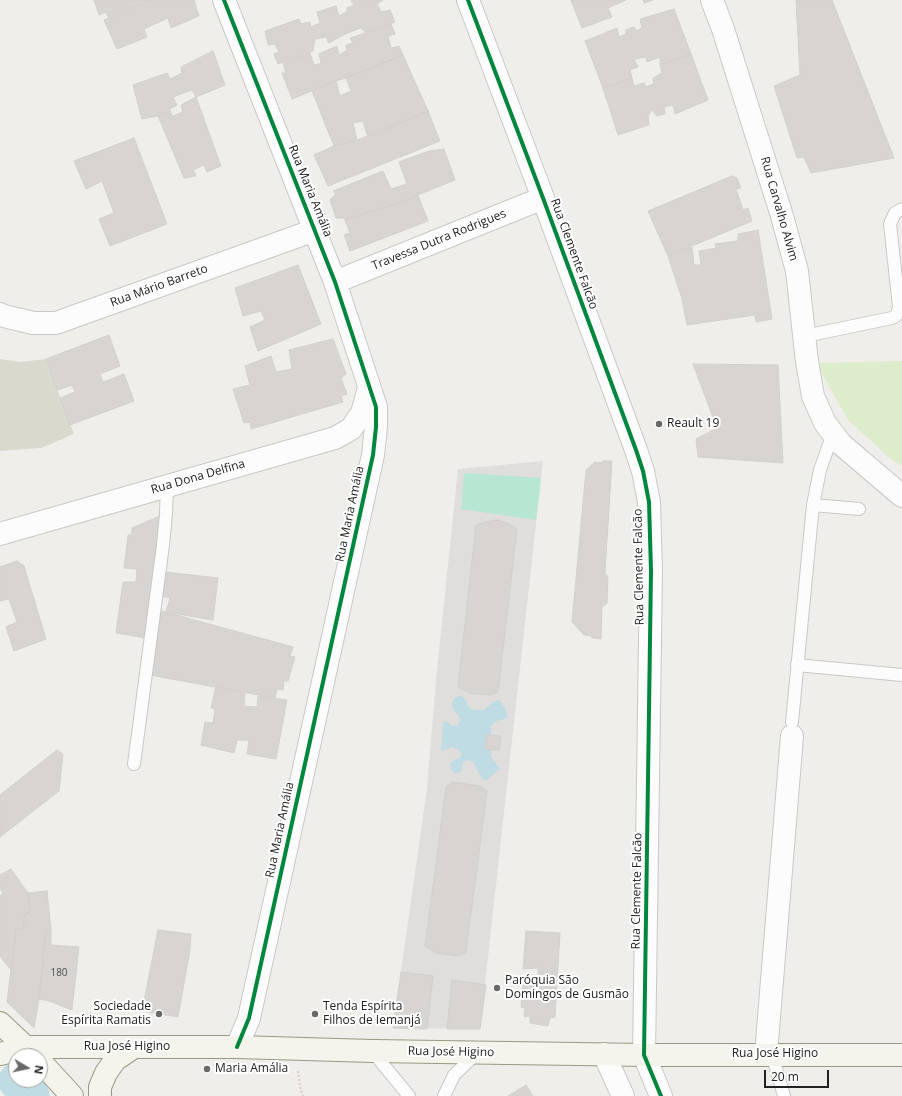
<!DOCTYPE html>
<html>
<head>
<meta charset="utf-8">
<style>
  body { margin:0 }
  #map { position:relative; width:902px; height:1096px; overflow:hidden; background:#f0eeeb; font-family:"Open Sans",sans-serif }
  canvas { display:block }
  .north { position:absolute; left:8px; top:1048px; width:40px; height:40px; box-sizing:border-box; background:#fff; border:1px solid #a7a7a7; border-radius:50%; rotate:99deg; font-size:11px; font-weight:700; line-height:16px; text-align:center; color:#222 }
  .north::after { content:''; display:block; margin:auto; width:14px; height:18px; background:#6a6968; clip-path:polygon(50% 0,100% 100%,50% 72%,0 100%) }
  .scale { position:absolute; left:764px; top:1070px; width:65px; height:18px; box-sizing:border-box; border:2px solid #222; border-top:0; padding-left:5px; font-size:12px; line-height:14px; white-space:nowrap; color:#222; -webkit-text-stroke:3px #fff; paint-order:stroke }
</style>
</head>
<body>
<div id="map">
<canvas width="902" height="1096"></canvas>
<div class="north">N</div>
<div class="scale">20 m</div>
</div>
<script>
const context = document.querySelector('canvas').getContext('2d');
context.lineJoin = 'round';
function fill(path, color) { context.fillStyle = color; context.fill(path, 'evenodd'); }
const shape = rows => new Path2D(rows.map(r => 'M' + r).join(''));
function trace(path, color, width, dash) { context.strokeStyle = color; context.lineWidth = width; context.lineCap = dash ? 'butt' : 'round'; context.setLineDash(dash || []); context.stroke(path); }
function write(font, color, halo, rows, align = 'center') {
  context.font = font + ' "Open Sans",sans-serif'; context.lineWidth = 4; context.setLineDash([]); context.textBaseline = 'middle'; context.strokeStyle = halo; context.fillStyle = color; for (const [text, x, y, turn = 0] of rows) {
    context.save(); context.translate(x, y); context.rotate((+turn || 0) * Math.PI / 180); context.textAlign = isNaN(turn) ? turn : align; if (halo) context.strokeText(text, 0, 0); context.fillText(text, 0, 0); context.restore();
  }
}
fill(shape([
  [543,461,480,1029,393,1028,427,788,436,680,458,469]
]), '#dfdedc');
fill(shape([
  [0,359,20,362,46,359,74,434,41,448,0,451]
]), '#d9d9cd');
fill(shape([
  [902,361,902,465,893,461,848,420,816,363]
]), '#ddeccb');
fill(shape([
  [464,473,541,478,536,520,461,509]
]), '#b7e6d2');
fill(shape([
  [459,696,464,697,469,708,475,710,484,710,494,701,499,700,505,708,508,718,496,721,491,726,491,757,500,769,487,780,483,780,473,762,469,760,463,762,461,772,455,773,451,770,450,764,454,760,459,758,462,754,458,749,453,747,441,751,443,722,445,721,452,726,458,725,460,721,458,715,453,709,452,703,454,699]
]), '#bfdbe3');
trace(shape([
  [18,1081,30,1096]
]), '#bfdbe3', 39);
const building = shape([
  [94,0,151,0,108,17,106,12,99,15,94,0],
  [151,0,194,0,199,16,171,28,168,18,144,29,147,37,117,49,104,20,151,0],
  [352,0,383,0,377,4,381,12,390,10,395,22,365,32,361,28,345,34,329,43,326,37,315,39,313,51,278,64,274,54,279,52,275,44,268,45,265,31,299,19,301,24,310,22,311,27,320,23,317,12,336,6,339,16,347,12,347,8,354,5,351,1,352,0],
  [571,0,626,0,608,8,612,17,582,28,571,0],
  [643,0,653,0,644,3,643,0],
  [796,0,832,0,894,158,811,173,804,157,797,158,774,86,800,75,796,0],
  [674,9,691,54,660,65,660,57,647,62,646,57,634,59,638,67,630,70,632,78,603,88,585,41,617,28,619,37,626,34,626,30,634,27,636,31,642,28,640,19,674,9],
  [391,24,395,34,388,36,391,48,399,46,403,55,346,78,336,81,292,99,282,73,286,73,283,63,310,53,314,65,321,63,319,54,337,46,339,55,347,50,346,45,353,43,350,38,391,24],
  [213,51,225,85,196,97,192,90,173,97,177,105,158,116,142,119,133,85,167,73,170,79,182,73,181,67,213,51],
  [691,54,708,100,675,114,673,105,664,107,665,114,657,116,652,110,648,115,649,125,618,135,603,88,632,78,634,86,644,83,646,87,654,84,653,78,662,73,660,65,691,54],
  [403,55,428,111,393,126,367,135,363,121,353,123,357,140,334,146,312,91,336,81,340,96,351,91,346,78,403,55],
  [196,97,221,166,207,172,204,165,193,170,196,176,184,178,158,116,169,108,172,116,183,112,181,105,196,97],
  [428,111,440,141,328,186,314,155,334,146,357,140,393,126,428,111],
  [134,138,167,224,110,246,99,219,114,213,102,181,86,189,74,161,134,138],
  [444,149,455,180,395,204,345,220,344,218,336,218,330,200,336,194,333,191,383,171,391,189,407,184,399,162,429,151,444,149],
  [732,176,737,178,741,188,736,189,743,210,748,208,752,221,668,256,648,211,732,176],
  [418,195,428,221,350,251,344,235,350,233,345,220,395,204,418,195],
  [758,230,772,319,756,322,755,315,687,325,682,299,668,256,692,247,694,265,701,265,699,251,716,248,715,244,738,241,738,234,758,230],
  [298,265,321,324,258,351,250,327,265,320,261,311,243,316,235,288,298,265],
  [109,335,120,366,100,374,103,382,124,374,134,401,70,425,60,398,75,392,72,385,57,390,46,359,109,335],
  [333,339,346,374,341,378,347,394,341,396,343,402,251,429,250,422,244,423,233,389,250,385,245,366,271,356,276,372,292,369,289,350,333,339],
  [693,364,778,365,783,463,698,457,696,439,717,428,693,364],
  [603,461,612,461,605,573,608,577,607,603,602,607,601,639,592,638,592,636,584,635,572,622,586,470,595,462,603,463,603,461],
  [160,516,150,616,146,638,116,633,123,582,136,582,137,569,124,568,128,535,132,535,132,528,160,516],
  [497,520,508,523,517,529,498,692,489,695,470,693,458,687,476,525,485,522,497,520],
  [17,561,24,566,46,639,14,651,6,627,17,622,9,599,0,601,0,567,17,561],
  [165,572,218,578,213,620,166,612,170,598,161,596,165,572],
  [158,610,293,647,290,656,295,657,288,681,284,681,283,690,277,689,275,698,150,675,158,610],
  [216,686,245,693,244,706,257,707,258,696,287,700,276,759,247,754,249,740,237,740,234,753,201,745,205,722,213,723,215,709,211,708,216,686],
  [487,735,501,736,499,750,485,749,487,735],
  [57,750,63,754,59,791,0,837,0,795,57,750],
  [453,782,480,786,487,791,466,952,458,956,436,953,425,946,446,787,453,782],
  [11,869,28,893,30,912,25,914,23,929,16,929,11,970,0,956,0,896,3,893,0,889,0,875,11,869],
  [47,891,51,930,46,931,39,999,34,1028,7,1002,16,929,23,929,25,914,30,912,28,893,47,891],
  [51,930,51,945,79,947,72,1010,49,1001,39,999,46,931,51,930],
  [158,930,191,934,190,950,178,1017,142,1011,158,930],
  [526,931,560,933,555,1017,550,1018,548,1026,530,1023,530,1016,524,1017,525,1008,521,1007,523,983,538,983,538,968,523,969,526,931],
  [401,972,433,976,427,1029,393,1028,401,972],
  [452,980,486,985,480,1029,447,1029,452,980],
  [526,1085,533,1096,508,1096,526,1085]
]);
fill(building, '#d7d4d2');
trace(building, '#d3d0cc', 1);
const lane = shape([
  [805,336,892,318,897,315,899,307,890,224,895,213,902,209],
  [813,505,859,509],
  [797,665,902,675],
  [792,722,813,505,820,470,833,433],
  [134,764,163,545,166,514,167,485],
  [372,1051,409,1096],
  [772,1054,784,1096],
  [444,1096,454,1075,477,1053]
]);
const street = shape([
  [224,0,335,282,376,407,376,427,373,455,249,1018,237,1047],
  [468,0,543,198,636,450,643,471,649,502,651,571,644,1055,661,1096],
  [712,0,723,29,782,216,797,271,807,362,813,396,825,423,841,444,902,496],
  [335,282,543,198],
  [0,314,4,316,33,323,56,323,315,230],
  [0,534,335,438,351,429,362,413,369,388],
  [604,1054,623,1096],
  [766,1054,792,736]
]);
const secondary = shape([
  [0,1023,34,1055],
  [0,1054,28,1047,237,1047,372,1051,644,1055,902,1055],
  [40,1061,72,1096],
  [100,1096,100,1087,106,1073,115,1060,134,1047]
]);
trace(lane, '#c9c8c7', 14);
trace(street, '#c9c8c7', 24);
trace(secondary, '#999a82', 24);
trace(shape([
  [298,1071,300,1087,303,1096]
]), '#dccecd', 2.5, [2, 2]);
trace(lane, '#fdfcfc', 12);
trace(street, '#fdfcfc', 22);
trace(secondary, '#f4f4ed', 22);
trace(shape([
  [224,0,335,282,376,407,376,427,373,455,249,1018,237,1047],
  [468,0,543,198,636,450,643,471,649,502,651,571,644,1055,661,1096]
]), '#00873e', 4);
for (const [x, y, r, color] of [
  [659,424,4,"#6a6968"],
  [497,988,4,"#6a6968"],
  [159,1014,4,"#6a6968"],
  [315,1014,4,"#6a6968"],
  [207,1069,4,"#6a6968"]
]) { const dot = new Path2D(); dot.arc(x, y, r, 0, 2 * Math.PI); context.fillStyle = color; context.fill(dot); trace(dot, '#fff', 1.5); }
write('10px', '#4f4e4e', null, [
  ["180",59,973]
]);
write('12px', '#222', '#fff', [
  ["Rua Maria Amália",310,191,68],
  ["Rua Carvalho Alvim",779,209,74],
  ["Travessa Dutra Rodrigues",439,240,-22],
  ["Rua Clemente Falcão",574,254,70],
  ["Rua Mário Barreto",159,286,-20],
  ["Rua Dona Delfina",198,477,-16],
  ["Rua Maria Amália",350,514,-78],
  ["Rua Clemente Falcão",639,567,-91],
  ["Rua Maria Amália",280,830,-78],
  ["Rua Clemente Falcão",637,891,-89],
  ["Rua José Higino",127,1047],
  ["Rua José Higino",451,1052,1],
  ["Rua José Higino",775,1054]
]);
write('12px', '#222', '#fff', [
  ["Reault 19",667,424],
  ["Paróquia São",505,981],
  ["Domingos de Gusmão",505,995],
  ["Sociedade",151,1007,"right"],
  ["Espírita Ramatis",151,1021,"right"],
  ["Tenda Espírita",323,1007],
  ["Filhos de Iemanjá",323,1021],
  ["Maria Amália",215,1069]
], 'left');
</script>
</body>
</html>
